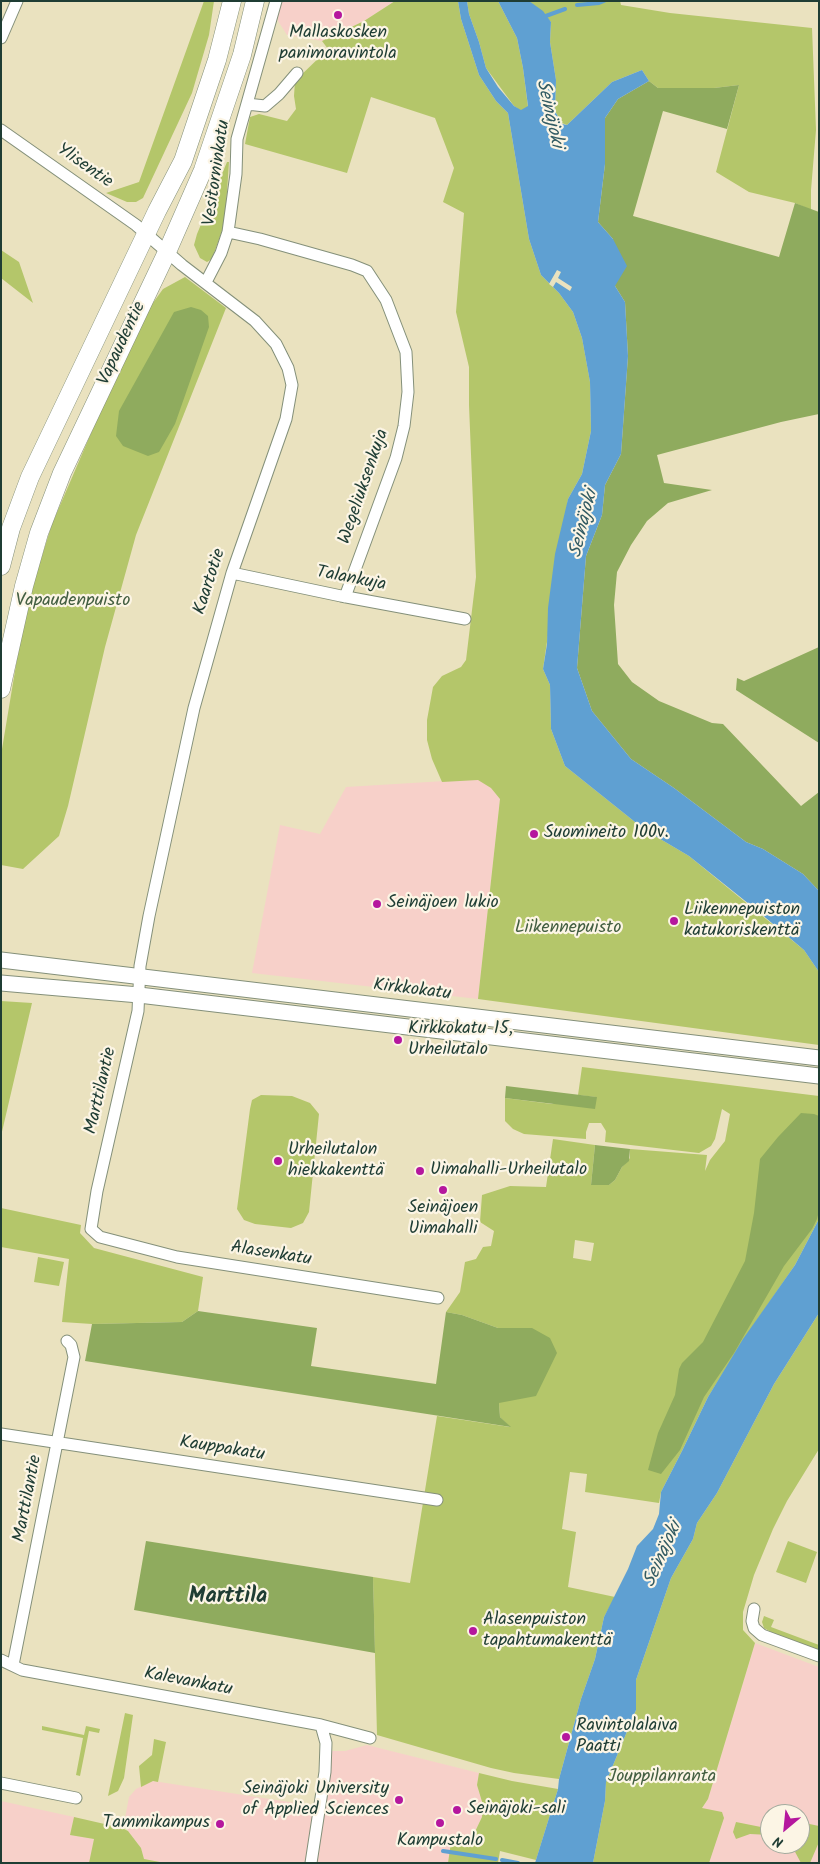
<!DOCTYPE html>
<html>
<head>
<meta charset="utf-8">
<style>
  body { margin:0 }
  #map { position:relative; width:820px; height:1864px; overflow:hidden; background:#eae2bf; font-family:Kalam,sans-serif }
  canvas { display:block }
  .frame { position:absolute; inset:0; border:2px solid #1f3d34; pointer-events:none }
  .north { position:absolute; left:760px; top:1804px; width:50px; height:50px; box-sizing:border-box; background:#fcf5e5; border:1px solid #a4ab9e; border-radius:50%; rotate:208deg; font-size:14px; font-weight:700; line-height:20px; text-align:center; color:#1f3d34 }
  .north::after { content:''; display:block; margin:auto; width:18px; height:22px; background:#b5179e; clip-path:polygon(50% 0,100% 100%,50% 72%,0 100%) }
</style>
</head>
<body>
<div id="map">
<canvas width="820" height="1864"></canvas>
<div class="frame"></div>
<div class="north">N</div>
</div>
<script>
const context = document.querySelector('canvas').getContext('2d');
context.lineJoin = 'round';
function fill(path, color) { context.fillStyle = color; context.fill(path, 'evenodd'); }
const shape = rows => new Path2D(rows.map(r => 'M' + r).join(''));
function trace(path, color, width, dash) { context.strokeStyle = color; context.lineWidth = width; context.lineCap = dash ? 'butt' : 'round'; context.setLineDash(dash || []); context.stroke(path); }
function write(font, color, halo, rows, align = 'center') {
  context.font = font + ' Kalam,sans-serif'; context.lineWidth = 4.5; context.setLineDash([]); context.textBaseline = 'middle'; context.strokeStyle = halo; context.fillStyle = color; for (const [text, x, y, turn = 0] of rows) {
    context.save(); context.translate(x, y); context.rotate((+turn || 0) * Math.PI / 180); context.textAlign = isNaN(turn) ? turn : align; if (halo) context.strokeText(text, 0, 0); context.fillText(text, 0, 0); context.restore();
  }
}
fill(shape([
  [279,1,395,1,364,21,322,41,287,35,278,21,277,13],
  [478,779,491,788,500,799,478,999,252,973,280,825,320,834,346,787],
  [755,1643,819,1667,819,1863,681,1863,702,1809,708,1799],
  [770,1814,800,1814,800,1844,770,1844],
  [367,1745,479,1773,477,1785,483,1805,482,1817,472,1838,466,1845,451,1842,448,1863,165,1863,144,1859,141,1848,128,1831,125,1818,129,1797,136,1789,153,1781,315,1806,330,1751,345,1751],
  [1,1801,74,1817,70,1835,94,1839,89,1863,1,1863]
]), '#f7d0c9');
fill(shape([
  [204,1,214,1,209,35,192,93,143,198,136,202,127,202,106,193,139,182],
  [395,1,458,1,461,19,479,75,496,101,508,113,529,239,541,275,559,293,573,312,582,338,590,382,591,431,582,474,568,499,543,669,550,685,551,729,565,766,645,830,689,856,804,950,819,972,819,1045,478,999,500,799,491,788,478,780,442,782,432,759,427,740,427,720,433,687,442,676,461,667,466,660,476,577,469,405,469,367,456,312,464,213,443,202,454,168,435,118,371,97,347,173,245,144,250,117,259,114,287,121,296,109,294,96,295,81,328,49,322,41,364,21],
  [467,1,498,1,517,38,523,68,528,107,521,111,514,106,486,68,479,42,469,14],
  [529,1,620,1,621,5,670,13,812,28,816,130,811,190,811,210,795,203,749,192,716,172,739,85,714,88,658,88,649,81,642,70,612,82,567,125,562,123,555,111,556,80,550,42,551,22],
  [227,162,229,162,226,207,222,231,212,259,207,262,200,258,194,245,197,234],
  [1,250,19,262,33,303,1,278],
  [185,277,226,308,136,535,105,647,68,806,59,836,23,869,1,865,1,755,17,659,31,591,52,524,98,417,150,307,163,289],
  [1,1001,32,1003,1,1136],
  [582,1067,819,1096,819,1219,795,1265,744,1339,708,1397,682,1451,661,1492,659,1503,585,1492,587,1474,570,1472,562,1529,576,1532,568,1587,615,1597,604,1617,595,1659,581,1699,559,1779,514,1773,491,1768,377,1735,373,1577,410,1583,437,1416,510,1427,500,1417,499,1403,532,1328,498,1328,462,1315,446,1312,460,1292,465,1262,476,1259,483,1247,491,1246,494,1231,480,1222,482,1195,510,1186,546,1187,553,1139,595,1145,591,1185,609,1185,615,1180,622,1167,630,1158,630,1149,707,1155,705,1171,710,1160,725,1141,730,1114,722,1109,715,1139,711,1146,699,1153,605,1142,606,1131,601,1123,589,1123,586,1132,586,1139,524,1134,513,1129,505,1121,505,1098,552,1104,596,1097,578,1095],
  [575,1240,594,1243,591,1261,573,1258],
  [261,1095,292,1096,310,1103,319,1114,309,1212,303,1223,291,1228,255,1224,244,1220,237,1209,250,1109,252,1100],
  [1,1208,81,1225,80,1233,94,1248,203,1277,198,1311,182,1322,92,1324,62,1322,69,1259,1,1247],
  [38,1257,64,1262,59,1286,34,1282],
  [819,1313,819,1449,787,1501,773,1529,754,1575,743,1612,743,1630,755,1643,708,1799,702,1808,722,1812,724,1818,709,1863,593,1863,605,1801,606,1782,636,1710,636,1680,671,1578,693,1539,697,1523,717,1493,774,1384],
  [788,1541,817,1552,806,1583,776,1572],
  [764,1616,774,1620,771,1627,819,1645,819,1650,771,1632,764,1628,762,1622],
  [125,1713,133,1715,124,1778,118,1791,108,1796],
  [42,1726,84,1735,86,1726,100,1729,99,1733,89,1731,80,1776,76,1775,83,1738,42,1730],
  [154,1739,166,1742,158,1782,153,1781,141,1787,139,1766,152,1755],
  [479,1773,512,1781,558,1789,536,1860,500,1851,498,1863,448,1863,451,1842,466,1844,472,1838,482,1817,483,1805,477,1785],
  [74,1817,122,1828,128,1831,141,1848,144,1859,165,1863,89,1863,94,1839,70,1835],
  [769,1818,770,1835,750,1834,736,1839,733,1832,736,1822,766,1828],
  [800,1822,819,1826,819,1842,810,1863,801,1863,794,1850,788,1844,800,1844]
]), '#b4c66a');
fill(shape([
  [649,81,658,88,714,88,739,85,727,129,663,111,633,216,779,257,795,203,819,212,819,414,781,422,657,455,664,483,712,490,668,503,647,521,631,545,617,572,614,605,618,664,632,682,659,701,712,723,723,724,801,806,819,792,819,891,803,874,763,849,746,842,674,788,631,759,592,711,577,668,586,556,602,515,605,485,621,454,628,356,625,302,615,286,613,239,598,222,605,164,605,118,618,99],
  [191,307,201,310,208,316,209,327,175,424,159,452,148,456,123,446,116,436,119,411,174,312],
  [819,647,819,743,736,690,737,678,744,681],
  [506,1086,597,1097,595,1109,505,1098],
  [801,1113,814,1114,819,1116,819,1211,817,1219,812,1229,784,1266,734,1353,704,1397,680,1450,661,1474,648,1470,658,1433,675,1395,679,1369,682,1363,703,1342,745,1261,754,1213,760,1159,778,1137],
  [595,1145,630,1149,629,1161,622,1167,615,1180,609,1185,591,1185],
  [198,1311,317,1328,311,1366,436,1384,446,1312,462,1315,498,1328,532,1328,550,1338,557,1353,536,1396,499,1403,500,1417,511,1427,85,1361,92,1324,182,1322],
  [146,1541,373,1577,375,1653,134,1610]
]), '#8fab5e');
fill(shape([
  [458,1,467,1,469,14,479,42,486,68,498,87,514,106,521,110,528,106,523,68,517,38,498,1,529,1,543,11,551,22,550,42,556,80,555,111,562,124,567,125,612,82,642,70,649,81,618,99,605,118,605,164,598,222,613,239,627,266,615,286,625,302,628,356,621,454,605,485,602,515,586,556,577,668,592,711,631,759,674,788,746,842,763,849,803,874,819,891,819,972,804,950,754,908,689,856,645,830,565,766,551,729,550,685,543,669,547,644,548,608,555,554,568,499,582,474,591,431,590,382,582,338,573,312,559,293,541,275,529,239,508,113,496,101,479,75,461,19],
  [819,1219,819,1313,774,1384,717,1493,697,1523,693,1539,671,1578,636,1680,636,1710,606,1782,605,1801,593,1863,535,1863,558,1789,559,1779,581,1699,595,1659,604,1617,628,1569,637,1546,653,1529,659,1514,661,1492,682,1451,708,1397,743,1339,795,1265]
]), '#5fa0d2');
fill(shape([
  [557,270,561,272,558,278,572,287,570,291,556,282,553,287,549,284]
]), '#eae2bf');
trace(shape([
  [577,5,599,3,604,1],
  [543,17,565,9],
  [443,1851,496,1859],
  [502,1860,518,1863]
]), '#5fa0d2', 4);
const street = shape([
  [1,38,17,1],
  [247,104,265,106,279,94,297,73],
  [1,130,136,225,182,265,255,321,276,344,288,368,292,385,286,419,232,573,194,708,149,916,140,966,138,1011,97,1191,91,1229,100,1237,177,1257,438,1298],
  [228,232,260,239,352,265,367,271,386,300,406,352,408,392,404,426,396,458,345,597],
  [206,282,221,253,228,232,236,174,237,139,276,1],
  [232,573,341,596,465,619],
  [1,1434,437,1500],
  [754,1609,752,1621,754,1628,762,1635,819,1656],
  [1,1660,22,1670,321,1725,370,1738],
  [13,1665,74,1357,71,1345,67,1341],
  [1,1783,76,1798],
  [311,1863,325,1772,326,1743,321,1725]
]);
const secondary = shape([
  [1,960,819,1058],
  [1,983,139,995,819,1076]
]);
const primary = shape([
  [1,566,11,528,30,477,157,211,183,161,217,60,232,1],
  [1,689,24,586,39,533,62,473,167,252,203,170,242,55,255,1]
]);
trace(street, '#84907a', 13);
trace(secondary, '#84907a', 17);
trace(primary, '#84907a', 19);
trace(street, '#fff', 11);
trace(secondary, '#fff', 15);
trace(primary, '#fff', 18);
for (const [x, y, r, color] of [
  [338,15,5,"#b5179e"],
  [534,834,5,"#b5179e"],
  [377,904,5,"#b5179e"],
  [674,921,5,"#b5179e"],
  [398,1040,5,"#b5179e"],
  [278,1161,5,"#b5179e"],
  [420,1171,5,"#b5179e"],
  [443,1190,5,"#b5179e"],
  [473,1631,5,"#b5179e"],
  [566,1737,5,"#b5179e"],
  [399,1800,5,"#b5179e"],
  [457,1810,5,"#b5179e"],
  [440,1823,5,"#b5179e"],
  [220,1824,5,"#b5179e"]
]) { const dot = new Path2D(); dot.arc(x, y, r, 0, 2 * Math.PI); context.fillStyle = color; context.fill(dot); trace(dot, '#fcf5e5', 2); }
write('18px', '#1f3d34', '#fcf5e5', [
  ["Mallaskosken",338,34,"center"],
  ["panimoravintola",338,55,"center"],
  ["Suomineito 100v.",544,834],
  ["Seinäjoen lukio",387,904],
  ["Liikennepuiston",684,911],
  ["katukoriskenttä",684,932],
  ["Kirkkokatu 15,",408,1030],
  ["Urheilutalo",408,1051],
  ["Urheilutalon",288,1151],
  ["hiekkakenttä",288,1172],
  ["Uimahalli-Urheilutalo",430,1171],
  ["Seinäjoen",443,1209,"center"],
  ["Uimahalli",443,1230,"center"],
  ["Alasenpuiston",483,1621],
  ["tapahtumakenttä",483,1642],
  ["Ravintolalaiva",576,1727],
  ["Paatti",576,1748],
  ["Seinäjoki University",389,1790,"right"],
  ["of Applied Sciences",389,1811,"right"],
  ["Seinäjoki-sali",467,1810],
  ["Tammikampus",210,1824,"right"],
  ["Kampustalo",440,1842,"center"]
], 'left');
write('18px', '#1f3d34', '#fcf5e5', [
  ["Ylisentie",84,167,35],
  ["Vesitorninkatu",218,173,-82],
  ["Vapaudentie",123,344,-65],
  ["Wegeliuksenkuja",365,487,-71],
  ["Talankuja",351,580,11],
  ["Kaartotie",211,582,-72],
  ["Kirkkokatu",412,991,7],
  ["Marttilantie",102,1091,-77],
  ["Alasenkatu",271,1255,9],
  ["Kauppakatu",222,1450,9],
  ["Marttilantie",29,1499,-79],
  ["Kalevankatu",188,1683,11]
]);
write('18px', '#445f42', '#fcf5e5', [
  ["Vapaudenpuisto",73,602],
  ["Liikennepuisto",568,929],
  ["Jouppilanranta",662,1778]
]);
write('italic 19px', '#325b63', '#fcf5e5', [
  ["Seinäjoki",548,114,77],
  ["Seinäjoki",585,524,-76],
  ["Seinäjoki",664,1555,-66]
]);
write('bold 22px', '#1f3d34', '#fcf5e5', [
  ["Marttila",228,1598]
]);
</script>
</body>
</html>
